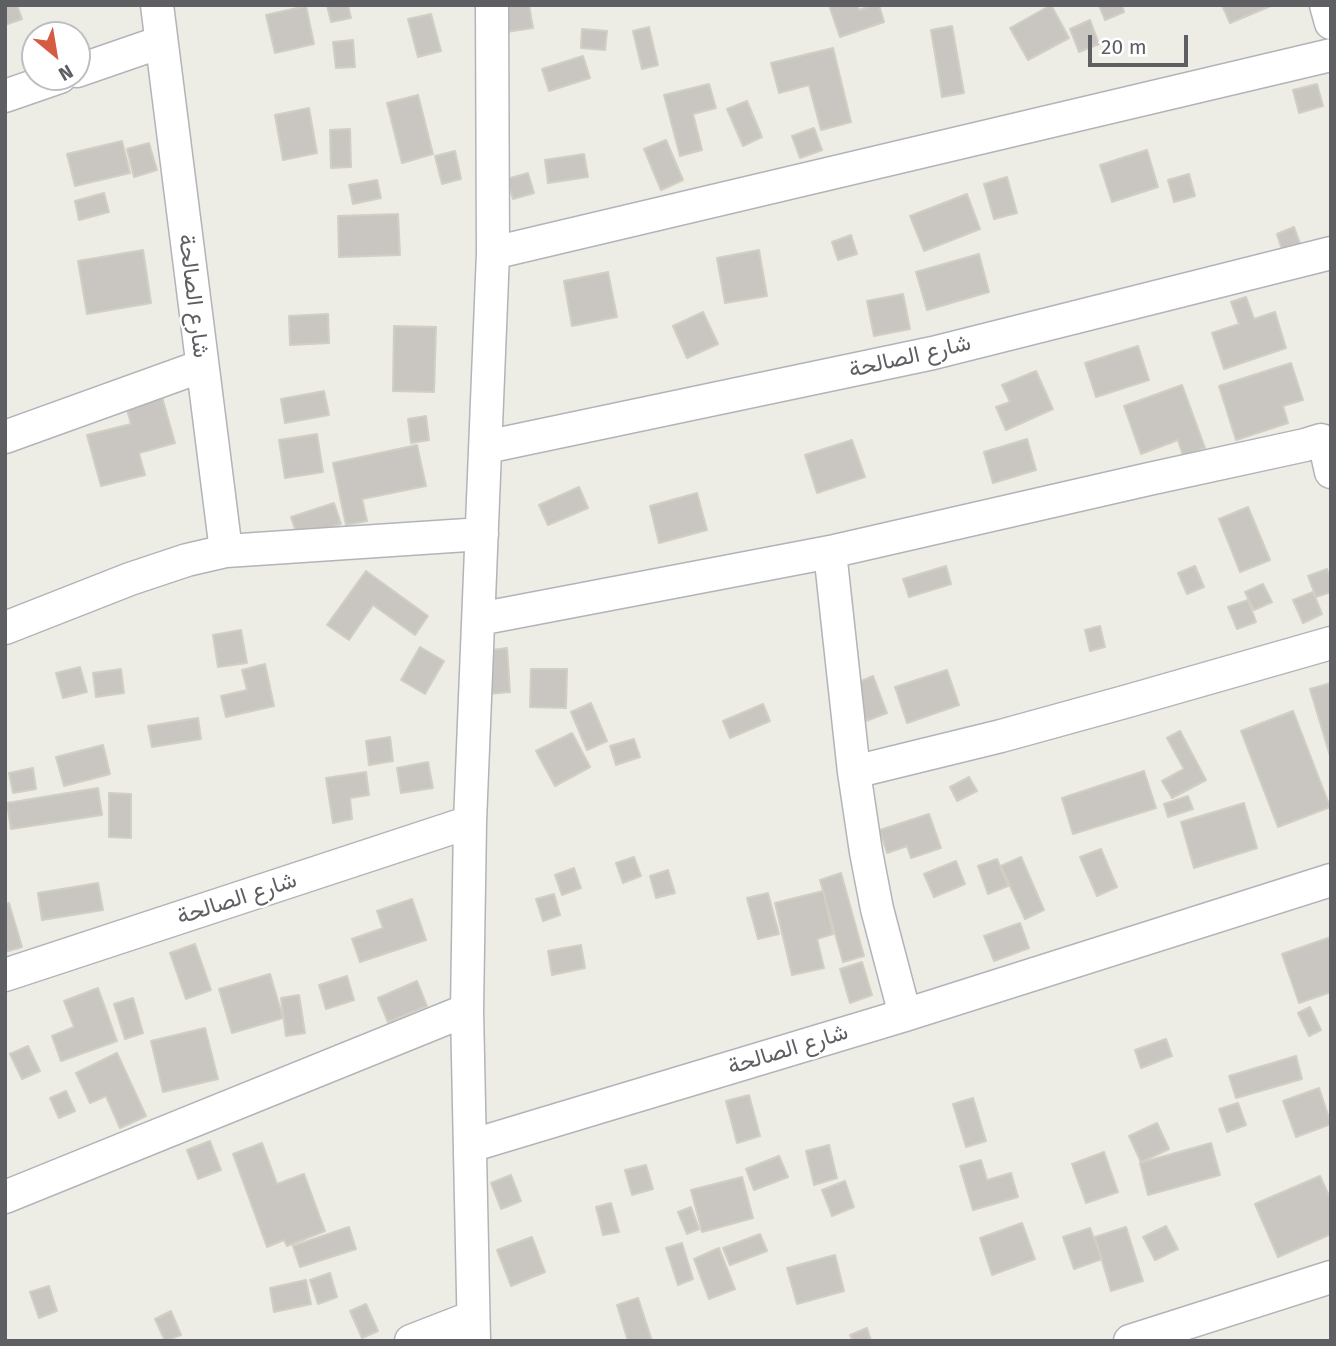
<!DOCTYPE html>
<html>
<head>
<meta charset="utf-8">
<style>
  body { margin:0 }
  #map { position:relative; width:1336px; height:1346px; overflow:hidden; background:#edece5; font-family:"Fira Sans",sans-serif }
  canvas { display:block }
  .frame { position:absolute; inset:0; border:7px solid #5d5f63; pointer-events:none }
  .north { position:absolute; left:21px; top:21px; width:70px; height:70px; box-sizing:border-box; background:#fff; border:2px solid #bebfc1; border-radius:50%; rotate:150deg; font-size:19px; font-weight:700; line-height:28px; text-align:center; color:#5d5f63 }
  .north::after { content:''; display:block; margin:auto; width:24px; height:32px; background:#d55c43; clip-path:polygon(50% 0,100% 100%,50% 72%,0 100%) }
  .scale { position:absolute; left:1088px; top:35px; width:100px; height:32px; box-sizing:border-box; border:4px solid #5d5f63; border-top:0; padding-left:9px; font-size:21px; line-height:24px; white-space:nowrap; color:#5d5f63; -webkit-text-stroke:5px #fff; paint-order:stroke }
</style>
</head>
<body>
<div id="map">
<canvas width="1336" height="1346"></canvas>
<div class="frame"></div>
<div class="north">N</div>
<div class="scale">20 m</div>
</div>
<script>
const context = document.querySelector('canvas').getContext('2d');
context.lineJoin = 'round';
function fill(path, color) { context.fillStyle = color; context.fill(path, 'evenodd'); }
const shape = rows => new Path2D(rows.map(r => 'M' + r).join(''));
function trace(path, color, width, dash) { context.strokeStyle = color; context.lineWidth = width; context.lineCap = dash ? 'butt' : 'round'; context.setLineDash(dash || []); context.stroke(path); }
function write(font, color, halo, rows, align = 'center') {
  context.font = font + ' "Fira Sans",Vazirmatn,sans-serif'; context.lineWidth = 5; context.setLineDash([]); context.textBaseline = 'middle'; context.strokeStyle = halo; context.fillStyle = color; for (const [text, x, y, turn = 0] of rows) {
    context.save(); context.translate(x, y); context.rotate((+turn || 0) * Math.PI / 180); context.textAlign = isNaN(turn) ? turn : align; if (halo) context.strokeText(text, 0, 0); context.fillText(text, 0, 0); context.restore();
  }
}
const building = shape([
  [5,5,17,5,22,19,5,25,5,5],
  [327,5,348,5,351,18,331,22,327,5],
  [495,5,529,5,533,28,499,33,495,5],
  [829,5,857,5,859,10,873,5,879,5,884,22,840,37,829,5],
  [1051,5,1069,38,1028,60,1010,28,1051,5],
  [1099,5,1122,5,1124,12,1105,20,1099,5],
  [1222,5,1273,5,1230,23,1222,5],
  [306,6,314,44,275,53,266,15,306,6],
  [431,14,441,51,418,57,408,19,431,14],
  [1090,20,1099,44,1079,52,1070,29,1090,20],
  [952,26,964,93,942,97,931,30,952,26],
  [649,27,658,65,642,69,633,31,649,27],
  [582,29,607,31,605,50,581,48,582,29],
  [353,40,355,67,336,68,333,42,353,40],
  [833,48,851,122,821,130,809,85,779,93,771,63,833,48],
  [583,56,590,78,549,91,542,69,583,56],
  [709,84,716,108,693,114,702,150,680,156,664,95,709,84],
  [1317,84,1323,106,1299,113,1293,90,1317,84],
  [418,95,433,154,402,163,387,103,418,95],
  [747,101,762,137,743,146,727,109,747,101],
  [309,108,317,153,283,160,275,115,309,108],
  [814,128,822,150,800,158,792,136,814,128],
  [350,129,351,167,331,168,330,130,350,129],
  [666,140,683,180,661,190,644,149,666,140],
  [122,141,130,173,75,186,67,154,122,141],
  [149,143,157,170,134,177,127,149,149,143],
  [1147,150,1158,187,1112,202,1100,165,1147,150],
  [455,151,461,179,442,184,435,156,455,151],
  [584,154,588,177,548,183,545,160,584,154],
  [528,173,534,193,513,199,507,179,528,173],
  [1189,174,1195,196,1174,202,1168,180,1189,174],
  [1007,177,1017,213,994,219,984,184,1007,177],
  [377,180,381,198,353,204,349,185,377,180],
  [104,193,109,212,79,220,75,201,104,193],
  [967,194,980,229,924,251,910,216,967,194],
  [398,214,400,255,339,257,338,216,398,214],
  [1294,227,1301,246,1283,253,1277,234,1294,227],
  [851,235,857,254,838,260,832,242,851,235],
  [143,250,151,303,87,314,78,261,143,250],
  [759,250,767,296,725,303,717,258,759,250],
  [979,254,989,292,927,310,916,272,979,254],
  [608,272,617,317,572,326,564,281,608,272],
  [903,294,910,329,874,336,867,301,903,294],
  [1246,297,1254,319,1275,312,1286,348,1224,369,1212,333,1239,324,1231,302,1246,297],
  [703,312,718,344,687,358,673,326,703,312],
  [328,314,329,343,290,345,289,316,328,314],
  [394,326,436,327,434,392,393,391,394,326],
  [1138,346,1149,380,1096,397,1085,363,1138,346],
  [1291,363,1303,400,1283,406,1288,423,1236,440,1219,386,1291,363],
  [1036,371,1053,409,1006,430,996,407,1010,402,1002,385,1036,371],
  [1182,385,1205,448,1183,456,1178,440,1141,454,1124,406,1182,385],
  [324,391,329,415,285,423,281,399,324,391],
  [162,397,175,443,139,453,145,475,101,486,87,435,131,424,126,406,162,397],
  [426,416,429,440,411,443,408,419,426,416],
  [317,434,323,472,285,478,279,440,317,434],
  [1027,439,1036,470,993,483,984,452,1027,439],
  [852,440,865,477,817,493,805,455,852,440],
  [417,445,426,486,362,499,367,521,346,525,333,463,417,445],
  [579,487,588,508,548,525,539,505,579,487],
  [697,493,707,530,659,543,650,506,697,493],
  [334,503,341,524,298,538,291,517,334,503],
  [1248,507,1270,560,1240,572,1219,519,1248,507],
  [946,566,951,584,909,597,903,579,946,566],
  [1195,566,1204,587,1187,594,1178,573,1195,566],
  [1327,569,1331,579,1331,592,1316,597,1308,576,1327,569],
  [366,571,428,616,415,635,373,605,349,640,327,625,366,571],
  [1263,584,1272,602,1254,610,1245,592,1263,584],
  [1313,592,1322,614,1303,623,1293,600,1313,592],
  [1248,600,1256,622,1237,629,1228,607,1248,600],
  [1100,626,1105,647,1090,651,1085,630,1100,626],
  [241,630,247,663,218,667,213,635,241,630],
  [420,647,444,661,425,694,401,680,420,647],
  [507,648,510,692,489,694,485,651,507,648],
  [265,664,274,706,226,717,221,696,247,690,242,670,265,664],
  [80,667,87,692,63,698,56,673,80,667],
  [121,669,124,693,96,697,93,673,121,669],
  [531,669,567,669,566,708,530,707,531,669],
  [947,670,959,705,907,723,895,687,947,670],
  [873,676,887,713,866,721,852,685,873,676],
  [1331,683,1331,759,1310,689,1331,683],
  [591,703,607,741,587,750,571,712,591,703],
  [763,704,770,721,730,738,723,721,763,704],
  [1293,711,1330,807,1278,827,1241,731,1293,711],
  [198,718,201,739,152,747,148,726,198,718],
  [1180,731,1206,780,1172,798,1162,781,1184,769,1167,738,1180,731],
  [572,733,590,767,555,786,536,751,572,733],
  [390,737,393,761,369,765,366,741,390,737],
  [634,739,640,757,616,765,610,746,634,739],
  [103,745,110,774,64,786,56,757,103,745],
  [428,762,433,788,401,793,397,768,428,762],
  [33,768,36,789,13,793,9,773,33,768],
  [1144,771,1156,808,1073,834,1062,798,1144,771],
  [366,772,369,795,350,798,352,819,333,823,326,778,366,772],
  [969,777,977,791,957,801,950,787,969,777],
  [98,788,102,815,11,829,7,803,98,788],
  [109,793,131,794,131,838,109,837,109,793],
  [1188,796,1193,809,1168,817,1164,804,1188,796],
  [1244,803,1257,848,1194,868,1181,822,1244,803],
  [929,814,941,848,911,858,907,846,887,853,880,830,929,814],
  [1101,849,1117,887,1097,896,1080,857,1101,849],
  [634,857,641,876,623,883,616,863,634,857],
  [1021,857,1044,910,1025,919,1001,866,1021,857],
  [997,859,1008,886,988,894,978,866,997,859],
  [956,861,965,884,934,897,924,874,956,861],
  [574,868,581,888,562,895,555,875,574,868],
  [668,870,675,893,656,898,650,876,668,870],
  [841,873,864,956,843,962,820,880,841,873],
  [98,883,103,910,42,920,38,893,98,883],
  [823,891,833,934,817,939,824,968,792,975,775,903,823,891],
  [768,893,779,934,758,939,747,898,768,893],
  [554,894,560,915,543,921,536,899,554,894],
  [412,899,426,940,360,962,352,939,383,928,377,911,412,899],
  [9,903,22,947,5,952,5,904,9,903],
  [1020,923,1029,948,994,961,984,936,1020,923],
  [1331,937,1331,992,1299,1003,1282,954,1331,937],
  [195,944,211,990,186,999,170,953,195,944],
  [581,945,585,968,552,975,548,951,581,945],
  [862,962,872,995,850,1003,840,969,862,962],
  [270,974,283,1018,232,1033,219,989,270,974],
  [347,976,354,1000,326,1009,319,985,347,976],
  [417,981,427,1006,388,1022,378,998,417,981],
  [98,988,117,1041,61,1061,52,1036,74,1027,64,1001,98,988],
  [299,995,305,1033,286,1036,281,998,299,995],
  [133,998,143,1033,125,1039,114,1004,133,998],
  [1310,1007,1321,1030,1309,1036,1298,1013,1310,1007],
  [205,1028,218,1079,163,1092,151,1041,205,1028],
  [1166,1039,1172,1056,1141,1068,1135,1050,1166,1039],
  [28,1046,40,1071,22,1079,10,1054,28,1046],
  [117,1053,146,1116,120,1128,106,1096,90,1103,76,1073,117,1053],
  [1296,1056,1302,1079,1236,1098,1229,1076,1296,1056],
  [1319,1088,1331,1124,1296,1137,1283,1101,1319,1088],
  [66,1091,75,1111,59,1118,50,1098,66,1091],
  [749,1095,760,1136,737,1143,726,1101,749,1095],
  [973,1098,986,1141,966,1147,953,1104,973,1098],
  [1238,1103,1246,1125,1227,1132,1219,1109,1238,1103],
  [1157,1123,1169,1149,1141,1162,1129,1136,1157,1123],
  [210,1141,221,1170,198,1179,187,1150,210,1141],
  [262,1143,277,1184,304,1174,325,1231,287,1246,284,1240,267,1247,233,1154,262,1143],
  [1211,1143,1220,1175,1148,1195,1140,1163,1211,1143],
  [829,1145,837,1178,814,1185,806,1151,829,1145],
  [1104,1152,1118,1192,1086,1203,1072,1164,1104,1152],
  [779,1156,788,1177,754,1190,746,1169,779,1156],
  [981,1160,987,1180,1011,1173,1018,1197,973,1210,960,1166,981,1160],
  [646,1165,653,1189,632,1195,625,1170,646,1165],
  [511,1175,521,1201,501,1209,491,1183,511,1175],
  [1320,1176,1331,1200,1331,1234,1278,1257,1255,1204,1320,1176],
  [742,1177,753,1218,702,1232,691,1190,742,1177],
  [845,1181,854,1207,832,1216,822,1190,845,1181],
  [611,1203,619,1232,603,1235,596,1207,611,1203],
  [691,1207,699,1229,687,1234,678,1212,691,1207],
  [1022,1223,1035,1259,992,1275,980,1238,1022,1223],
  [1166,1226,1178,1249,1155,1260,1143,1237,1166,1226],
  [349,1227,356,1249,300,1267,293,1246,349,1227],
  [1126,1227,1143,1281,1111,1291,1095,1237,1126,1227],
  [1090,1228,1102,1259,1074,1269,1063,1237,1090,1228],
  [760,1234,767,1251,730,1265,723,1248,760,1234],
  [532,1237,545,1272,511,1286,497,1250,532,1237],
  [682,1243,693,1279,678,1285,666,1248,682,1243],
  [719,1248,735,1289,709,1299,694,1259,719,1248],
  [835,1255,844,1291,797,1304,787,1268,835,1255],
  [330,1273,337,1297,318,1304,310,1280,330,1273],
  [306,1280,311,1304,274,1312,270,1288,306,1280],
  [49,1286,57,1311,39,1318,30,1292,49,1286],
  [638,1298,652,1341,628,1341,617,1305,638,1298],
  [366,1304,378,1331,362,1338,350,1311,366,1304],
  [171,1311,181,1335,165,1341,155,1319,171,1311],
  [867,1328,871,1341,853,1341,850,1335,867,1328]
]);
fill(building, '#c9c6c1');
trace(building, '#d1cec4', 2);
const street = shape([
  [157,5,226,551],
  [1326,5,1331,23],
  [77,71,161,42],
  [5,96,60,77],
  [493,253,1331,55],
  [5,437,202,366],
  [486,447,933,353,1331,253],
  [830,552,854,772,866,852,877,909,905,1015],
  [479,619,830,552,1149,479,1305,445,1321,440,1327,454,1331,472],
  [5,628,130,579,187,560,226,551,482,534],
  [854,772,1001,736,1128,701,1331,643],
  [5,975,470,822],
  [470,1146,905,1015,1331,880],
  [5,1197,467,1010],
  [411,1341,473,1317],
  [474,1341,467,1010,470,822,493,253,492,5],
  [1130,1341,1331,1277]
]);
trace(street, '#b2b4b8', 35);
trace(street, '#fff', 32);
write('23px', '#5d5f63', '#fff', [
  ["شارع الصالحة",193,296,83],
  ["شارع الصالحة",910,357,-13],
  ["شارع الصالحة",237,899,-18],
  ["شارع الصالحة",788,1050,-17]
]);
</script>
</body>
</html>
